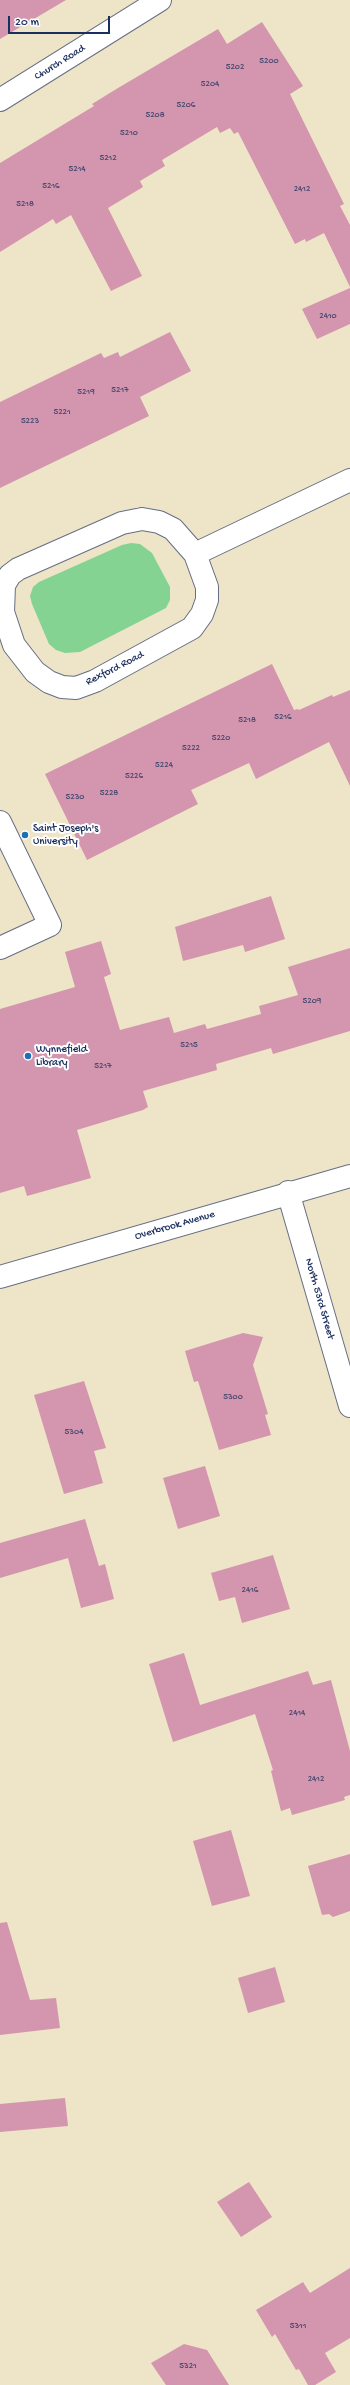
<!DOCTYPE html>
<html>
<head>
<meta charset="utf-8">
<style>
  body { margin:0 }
  #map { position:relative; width:350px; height:2385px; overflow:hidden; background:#eee4c7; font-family:"Gochi Hand",sans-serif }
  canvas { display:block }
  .scale { position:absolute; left:8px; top:16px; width:102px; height:18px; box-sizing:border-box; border:2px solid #1b2f5e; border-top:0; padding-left:5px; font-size:12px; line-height:14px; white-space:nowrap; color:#1b2f5e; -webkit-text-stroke:3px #fff; paint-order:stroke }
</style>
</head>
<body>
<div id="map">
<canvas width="350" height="2385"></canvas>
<div class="scale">20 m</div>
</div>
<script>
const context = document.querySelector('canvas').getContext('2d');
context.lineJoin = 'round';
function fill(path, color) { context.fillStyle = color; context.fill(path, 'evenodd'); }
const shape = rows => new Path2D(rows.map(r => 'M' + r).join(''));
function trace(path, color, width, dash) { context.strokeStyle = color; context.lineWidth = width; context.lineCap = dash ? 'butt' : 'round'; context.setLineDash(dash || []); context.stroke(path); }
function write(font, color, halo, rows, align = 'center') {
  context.font = font + ' "Gochi Hand",sans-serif'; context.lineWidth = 4; context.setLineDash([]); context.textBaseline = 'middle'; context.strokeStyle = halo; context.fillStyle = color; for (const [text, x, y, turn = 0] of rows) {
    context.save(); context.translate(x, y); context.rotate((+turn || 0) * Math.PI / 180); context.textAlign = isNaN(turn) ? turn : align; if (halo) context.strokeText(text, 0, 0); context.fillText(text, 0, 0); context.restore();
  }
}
fill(shape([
  [131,543,140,544,152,553,170,587,170,600,166,608,80,652,65,653,56,650,49,644,32,604,30,596,33,587,39,582,122,545]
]), '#84d392');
fill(shape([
  [0,0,66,0,0,39],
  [262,22,303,86,290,94,344,204,340,206,350,225,350,287,324,233,306,242,305,239,295,244,238,132,234,134,230,128,220,133,217,127,162,160,165,166,140,181,143,187,108,208,142,276,111,291,71,215,56,224,53,219,0,252,0,163,94,106,92,104,118,88,218,29,227,44],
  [350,288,350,324,317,339,302,309],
  [170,332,191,371,140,397,149,416,0,488,0,402,101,353,104,358,118,352,120,357],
  [272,664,294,710,298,709,299,710,332,695,333,697,350,690,350,786,329,742,256,779,249,763,191,790,198,804,87,860,45,774],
  [271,896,285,939,245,952,243,945,183,961,175,927],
  [101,941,111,974,104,977,120,1030,169,1017,174,1033,205,1024,207,1029,261,1014,259,1006,298,995,288,967,350,948,350,1031,273,1054,271,1048,216,1064,217,1070,143,1091,148,1107,143,1110,77,1130,91,1178,27,1196,24,1186,0,1193,0,1009,75,987,65,952],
  [243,1333,263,1337,253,1365,268,1414,265,1415,271,1435,219,1450,198,1381,194,1382,185,1351],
  [84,1381,106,1448,94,1451,103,1483,64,1494,34,1395],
  [205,1466,220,1516,178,1529,163,1478],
  [85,1519,99,1566,105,1564,114,1599,81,1608,68,1558,0,1578,0,1543],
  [273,1555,290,1609,242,1623,235,1597,219,1601,211,1573],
  [184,1653,200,1705,308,1671,313,1685,331,1680,350,1751,350,1795,344,1797,345,1800,292,1815,290,1808,281,1811,271,1771,273,1770,255,1714,173,1742,149,1664],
  [231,1830,250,1896,212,1906,193,1841],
  [350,1854,350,1911,333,1917,329,1914,322,1915,308,1866],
  [7,1922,30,2000,56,1998,60,2028,0,2035,0,1923],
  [275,1967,285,2002,248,2013,238,1978],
  [65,2098,68,2126,0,2132,0,2104],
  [249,2182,272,2217,241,2237,217,2202],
  [350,2268,350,2338,325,2353,336,2372,315,2385,308,2385,299,2369,296,2370,275,2334,272,2337,256,2310,303,2282,310,2293],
  [184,2344,207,2350,229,2385,166,2385,151,2363]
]), '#d396ae');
const minor = shape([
  [0,100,160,0],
  [142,519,159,522,173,529,195,554,207,587,207,600,202,614,192,628,95,681,76,688,62,687,49,682,35,672,14,645,3,612,4,585,10,575,18,569,122,523,142,519],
  [195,554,350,480],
  [0,822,50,925,0,948],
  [288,1192,350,1406],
  [0,1277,350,1176]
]);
trace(minor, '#656e83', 24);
trace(minor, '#fff', 22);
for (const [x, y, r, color] of [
  [25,835,4,"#1f6fb2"],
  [28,1056,4,"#1f6fb2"]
]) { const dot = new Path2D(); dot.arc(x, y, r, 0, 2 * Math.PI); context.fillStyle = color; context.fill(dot); trace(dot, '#fff', 1.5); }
write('9px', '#494972', null, [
  ["5200",269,62],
  ["5202",235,68],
  ["5204",210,85],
  ["5206",186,106],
  ["5208",155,116],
  ["5210",129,134],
  ["5212",108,159],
  ["5214",77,170],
  ["5216",51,187],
  ["2412",302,190],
  ["5218",25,205],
  ["2410",328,317],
  ["5217",120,391],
  ["5219",86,393],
  ["5221",62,413],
  ["5223",30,422],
  ["5216",283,718],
  ["5218",247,721],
  ["5220",221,739],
  ["5222",191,749],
  ["5224",164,766],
  ["5226",134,777],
  ["5228",109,794],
  ["5230",75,798],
  ["5209",312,1002],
  ["5215",189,1046],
  ["5217",103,1067],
  ["5300",233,1398],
  ["5304",74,1433],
  ["2416",250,1591],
  ["2414",297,1714],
  ["2412",316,1780],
  ["5311",298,2327],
  ["5321",188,2367]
]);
write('11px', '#1b2f5e', '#fff', [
  ["Church Road",60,63,-32],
  ["Rexford Road",115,669,-27],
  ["Overbrook Avenue",175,1226,-16],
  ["North 53rd Street",319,1299,74]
]);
write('11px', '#1b2f5e', '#fff', [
  ["Saint Joseph's",33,829],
  ["University",33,842],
  ["Wynnefield",36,1050],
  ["Library",36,1063]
], 'left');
</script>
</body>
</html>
